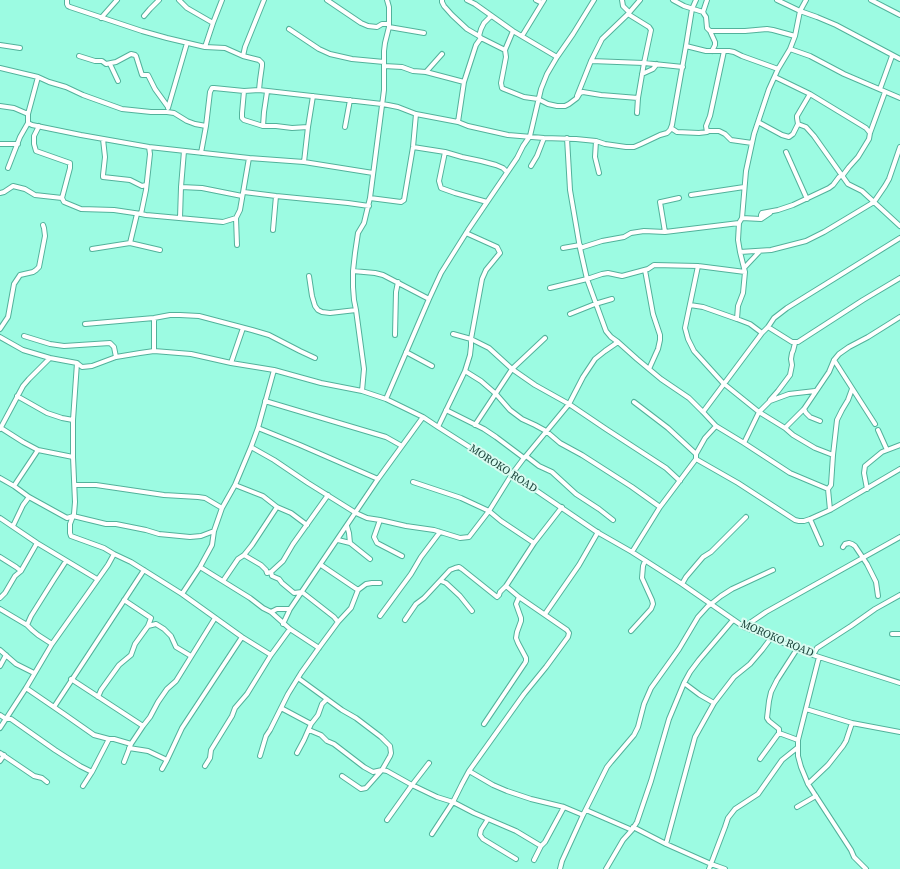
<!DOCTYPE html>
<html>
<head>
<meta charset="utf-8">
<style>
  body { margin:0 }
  canvas { display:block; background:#9cfbe2 }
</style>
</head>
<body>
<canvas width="900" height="869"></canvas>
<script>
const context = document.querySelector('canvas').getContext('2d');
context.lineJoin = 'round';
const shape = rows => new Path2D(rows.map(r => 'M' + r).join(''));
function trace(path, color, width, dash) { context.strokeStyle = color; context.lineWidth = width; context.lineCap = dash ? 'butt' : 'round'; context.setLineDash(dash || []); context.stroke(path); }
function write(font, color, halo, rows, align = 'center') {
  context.font = font + ' "Source Serif 4",serif'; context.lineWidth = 4; context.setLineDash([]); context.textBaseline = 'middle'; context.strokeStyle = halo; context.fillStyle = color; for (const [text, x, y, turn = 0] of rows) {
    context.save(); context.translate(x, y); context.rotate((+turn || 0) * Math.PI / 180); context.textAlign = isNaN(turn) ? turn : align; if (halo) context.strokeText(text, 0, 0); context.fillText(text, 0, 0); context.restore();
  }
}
const minor = shape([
  [67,0,67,4,68,6,70,7,142,31,167,38,205,47,225,48,243,56,259,60,262,63,262,66,260,80,259,90],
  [179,0,187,8,213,23],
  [327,0,361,23,368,26,377,27,382,24,389,24],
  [442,0,442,2,444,6,452,15,467,29,479,36],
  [467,0,475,4,513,31,557,57],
  [536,0,542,3],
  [622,0,623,6,629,12],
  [673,0,684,6,703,12,704,14,706,17,707,28,710,31,715,42,715,45,712,51],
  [777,0,800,11,817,17,836,25,900,59],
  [871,0,900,15],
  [703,12,707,0],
  [628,14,649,27,651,30,644,63,638,98,637,113],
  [144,16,150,9,159,0],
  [101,18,117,0],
  [389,27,424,33],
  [289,29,319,49,330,54,352,59,384,62],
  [710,31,745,31,767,29,773,30,795,36],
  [522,36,544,0],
  [481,38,505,50,506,57,501,83,502,88,504,89,524,97,538,99,548,104,557,106,565,106,569,104,577,98,580,93,583,92,601,95,638,98],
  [0,45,20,48],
  [686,46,706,51,729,51,734,52,742,56,778,69],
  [205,47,213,23,222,0],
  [790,49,810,56,844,74,900,98],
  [505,50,513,31],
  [79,56,95,61,102,61,106,64,116,62,131,54,135,55,136,56,142,75,148,75,155,89,168,107],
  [243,56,245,47,264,0],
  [591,61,644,63,683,67],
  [110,64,118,81],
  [384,66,402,67,413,71,426,72,464,82],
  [0,68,38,77,49,82,66,87,83,95,122,109,151,112,167,112,174,113,187,121,195,124,206,126],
  [426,72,442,54],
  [642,74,653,69,657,64],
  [38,77,28,114,28,123,32,125,81,135,149,147,249,158,304,162,373,173],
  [775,77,810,94,866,128,870,133],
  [880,89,892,56],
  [244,91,242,113,242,118,244,120,263,126,276,126,292,128,308,127],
  [577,96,591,61,602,39,628,14,640,0],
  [0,106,14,108,28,114],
  [168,108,187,43],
  [458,122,464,82,476,45,481,38,479,36,481,29,484,23,491,16],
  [758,122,782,135,789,137,793,134,798,124,797,118,797,116,810,94],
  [798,124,806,127,814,136,848,184,862,191,900,226],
  [39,126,34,136,34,144,36,151,70,163,70,168,62,198],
  [263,126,264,112,267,92],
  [345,127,350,100],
  [671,128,677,132,699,133,707,132,709,131,719,131,725,134,731,140,752,143],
  [707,132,706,126,710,116,724,51],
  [567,138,570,190,580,248,587,279,606,331,611,337,618,342,637,359,661,379,689,398,703,412,716,426,744,443,790,473,828,489],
  [103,139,105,157,103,175,103,177,130,180,142,186,146,185],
  [596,141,595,157,599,173],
  [0,144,18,144],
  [413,147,445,152,462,157,481,161,496,165,503,168,507,172],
  [445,152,439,181,441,188,455,193,487,202],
  [786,152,807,199],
  [201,153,206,126,210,92,212,88,214,88,244,91,259,90,382,104,388,105,398,107,416,114,458,122,468,126,508,135,544,138,576,139,596,141,605,144,626,147,634,147,641,144,660,135,667,133,670,130,672,125,676,102,686,46,692,9,696,0],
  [304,162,308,127,313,96],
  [531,166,537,156,544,138],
  [8,168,20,137,28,123],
  [181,187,202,188,242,196],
  [244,192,276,196,348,203,369,206],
  [0,193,4,192,13,186,25,189,35,195,62,198,64,202,81,209,114,210,141,214,146,215,223,222,236,218],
  [691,195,744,187],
  [370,198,401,202,404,200,413,147,416,114],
  [141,214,146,190,150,154,149,147],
  [180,218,181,187,184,151],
  [742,218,761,219,770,213],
  [761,219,761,215,762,213,778,210,793,205,829,188,833,185,839,177,843,175,849,167,858,157,869,139,870,133,885,92],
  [273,230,276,196],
  [665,232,660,202,661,202,679,198],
  [130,243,137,214],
  [237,245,236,218,240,210,249,158],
  [563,248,580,245],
  [580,248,602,241,624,237,631,233,644,231,665,232,739,223],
  [92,249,130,243,160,250],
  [740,252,771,250,806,241,824,232,874,202,885,186,889,179,900,147],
  [698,266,685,328,688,339,694,351,723,383,759,412,785,428,793,435,815,448,833,455],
  [744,268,760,251],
  [645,270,653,314,660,335,660,340,658,349,649,369],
  [353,271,375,273,383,275,429,299],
  [309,276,312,296,315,306,318,310,322,312,330,313,356,310],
  [550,288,587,279,602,274,608,273,622,276,648,269,654,265,698,266,745,272],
  [690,305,703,307,737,319,750,324,762,333],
  [570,314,595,304,612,299],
  [737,319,738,306,743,293,745,272,740,252,738,240,739,223,742,218,746,171,754,134,769,89,778,69,790,49,795,36,800,11,806,0],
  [85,324,154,318,170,315,180,315,199,316,252,330,269,335,300,351,315,358],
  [768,327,792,342,798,342,863,300,900,278],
  [0,329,8,317,14,284,20,275,33,272,36,270,39,267,45,236,44,228,43,225],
  [453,334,471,339,489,348,512,369,535,385,569,404,606,429,666,468,680,481],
  [395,335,396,292,398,282],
  [24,336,50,344,64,346,110,343,114,347,116,357],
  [0,337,23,350,50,358,77,363,82,367,92,366,116,357,140,353,154,351,191,354,231,363,274,370,321,383,362,391,386,399,423,417,438,427,512,474,597,532,632,552,682,584,744,627,813,655,900,683],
  [154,351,154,318],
  [406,352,432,366],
  [834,360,875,424],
  [77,363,73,420,73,457,75,502,74,514,73,516,70,524,70,533,71,536,104,548,114,554,131,562,182,594,242,637,271,655],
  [231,363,243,328],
  [465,371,481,381,496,394,510,410,522,419,535,425,546,431,560,443,582,455,632,487,660,507],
  [362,391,364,369,356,310,354,300,353,287,353,271,355,253,358,233,364,223,370,198,384,90,384,51,385,43,389,27,389,7,387,0],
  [17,396,47,413,62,418,73,420],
  [386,399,429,299,441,273,468,230,517,158,523,146,530,136,541,89,547,74,557,57,573,34,594,0],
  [770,400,778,391,790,375,792,365,791,359,792,353,793,351,795,343],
  [265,401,386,437,402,446],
  [634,402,668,428,696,454],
  [804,409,806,413,810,417,820,421],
  [446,410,484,429,496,437,524,458],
  [703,412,762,333,768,327,774,318,787,308,900,238],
  [475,425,512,369,545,338],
  [438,427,465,371,470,355,471,346,471,339,482,279,486,270,500,253,497,247,466,233],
  [1,428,23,442,38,450,73,457],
  [258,428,300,445,378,479],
  [785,428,804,409,829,372,834,360,839,354,849,347,868,337,900,317],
  [0,429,23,386,29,379,50,358],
  [878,430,887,450],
  [744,443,759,412,770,401,789,394,815,391],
  [251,447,274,460,308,483,356,513,367,518,380,520,406,526,434,530,460,538,469,537,489,511,512,474,524,458,526,456,569,404,583,377,595,359,605,351,618,342],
  [526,456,539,466,552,472,576,494,599,509,613,520],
  [696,459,738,483,795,520,799,521,804,521,810,519,830,510,900,469],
  [0,478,14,486,29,497,67,518,73,516,106,524,116,524,146,530,159,534,190,537,201,536,214,531],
  [413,482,461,498,489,511,501,521,534,543],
  [75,485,96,485,164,495,198,497,205,498,222,508],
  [235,485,263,496,277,507,291,513,307,525],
  [14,486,38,450],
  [867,489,864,473,865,466,882,452,900,445],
  [830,510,828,489,831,485,833,455,837,420,842,410,848,400,852,389],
  [0,518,37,543,97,579],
  [810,519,821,544],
  [380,520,374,537,377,543,402,556],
  [13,526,23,505,29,497],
  [347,526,349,533,350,543],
  [338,540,350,543,370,559],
  [843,547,845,544,849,543,852,544,855,546,867,564,876,582,878,596],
  [632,552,660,507,696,459,696,454,705,438,716,426],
  [244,555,261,565,266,570,267,573,271,572],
  [0,557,16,567,21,571],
  [321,565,358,590],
  [200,567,250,598,263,608,271,612,290,629,319,648],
  [271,572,283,561,293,544,328,495],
  [271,572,272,576,279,579,282,583,294,593,302,592,334,617,338,622],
  [223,581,238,559,244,555,252,545,277,507],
  [441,581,446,583,460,596,472,611],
  [682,584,686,577,703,557,711,552,746,517],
  [182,594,200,567,212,545,214,531,222,508,235,485,251,447,258,428,274,370],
  [0,598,5,593,15,576,21,571,37,543],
  [0,609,27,625],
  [271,612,277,609,290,609],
  [545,614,579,565,598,532],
  [380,616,411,574,421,557,440,532],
  [405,620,416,604,424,598,450,570,455,568,459,567,462,569,497,597,499,595,500,592,506,586,534,543,562,507],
  [283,624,290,609,378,479,423,417],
  [148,626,156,624,164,629,171,636,176,647,191,656],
  [744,627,766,612,900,537],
  [631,631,651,609,653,604,652,600,642,578,643,566,645,561],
  [892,634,900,634],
  [52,644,38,635,32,630,27,625,31,616,53,581,66,561],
  [0,650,16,664,34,673],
  [813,655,817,648,851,626,875,609,900,595],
  [819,657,798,740,798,756,801,767,808,784,851,850,854,857,866,869],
  [0,666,6,655],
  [298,678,342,710,356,718,381,737,390,746,391,753,390,756,382,770,366,788,361,789,342,776],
  [71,679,143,726],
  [684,683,700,695,714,703],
  [26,688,64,714,94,735,109,739,114,739,131,744],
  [98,697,101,690,119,665,131,655,135,644,148,626,151,618,124,600],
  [54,707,144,570],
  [281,708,311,724],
  [806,709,852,723,900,732],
  [0,715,6,719,11,719,55,750,80,766,92,772],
  [484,724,525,663,526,661,526,658,518,643,516,638,517,632,521,621,521,618,516,604,519,597],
  [0,728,26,688,52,644,108,565,114,554],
  [309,730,321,735,327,741,334,744,364,767,373,772,382,770,387,771,412,785,437,797,453,802,474,813,516,831,541,846],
  [779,733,779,729,769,721,767,718,769,701,771,692,777,680,797,649],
  [129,748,148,751,167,760],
  [0,753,34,776,42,778,47,782],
  [297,753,304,740,311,724,318,715,322,704,327,699],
  [260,756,266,736,270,730,288,694,301,673,321,645,338,622,351,608,358,590,366,584,372,583,380,583],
  [760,759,779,733,798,740],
  [0,761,4,755],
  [124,762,131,744,143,726,150,717,158,702,167,689,176,681,215,618],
  [205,766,210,758,211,750,232,716,235,708,247,694,271,655,290,629],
  [162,769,167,760,182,728,242,637],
  [469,771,493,785,507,791,531,799,564,807,583,815],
  [808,784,828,765,843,746,846,741,852,723],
  [83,786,92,772,109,739],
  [797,807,816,796],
  [586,810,632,830],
  [488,819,481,830,480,835,483,839,516,859],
  [387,820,412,785,429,763],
  [633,827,666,844,711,864,725,869],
  [432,834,453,802,462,784,469,771,524,694,546,667,568,637,569,633,567,630,519,597,506,586],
  [666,844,695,737,714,703,734,677,750,664,762,650,771,638],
  [534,860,541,846,545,842,564,807],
  [560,869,562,861,583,815,607,767,611,762,634,735,638,727,644,704,651,688,679,649,698,617,708,606,711,604,721,596,732,589,773,570],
  [606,869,623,840,632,830,637,822,651,781,669,719,684,683,690,672,699,660,733,620],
  [709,869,725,827,728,818,735,809,758,794,782,760,797,748]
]);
trace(minor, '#52b29b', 6);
trace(minor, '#fff', 4);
write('11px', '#1b433a', '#d8fcf1', [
  ["MOROKO ROAD",503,469,33],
  ["MOROKO ROAD",777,639,23]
]);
</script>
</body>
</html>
